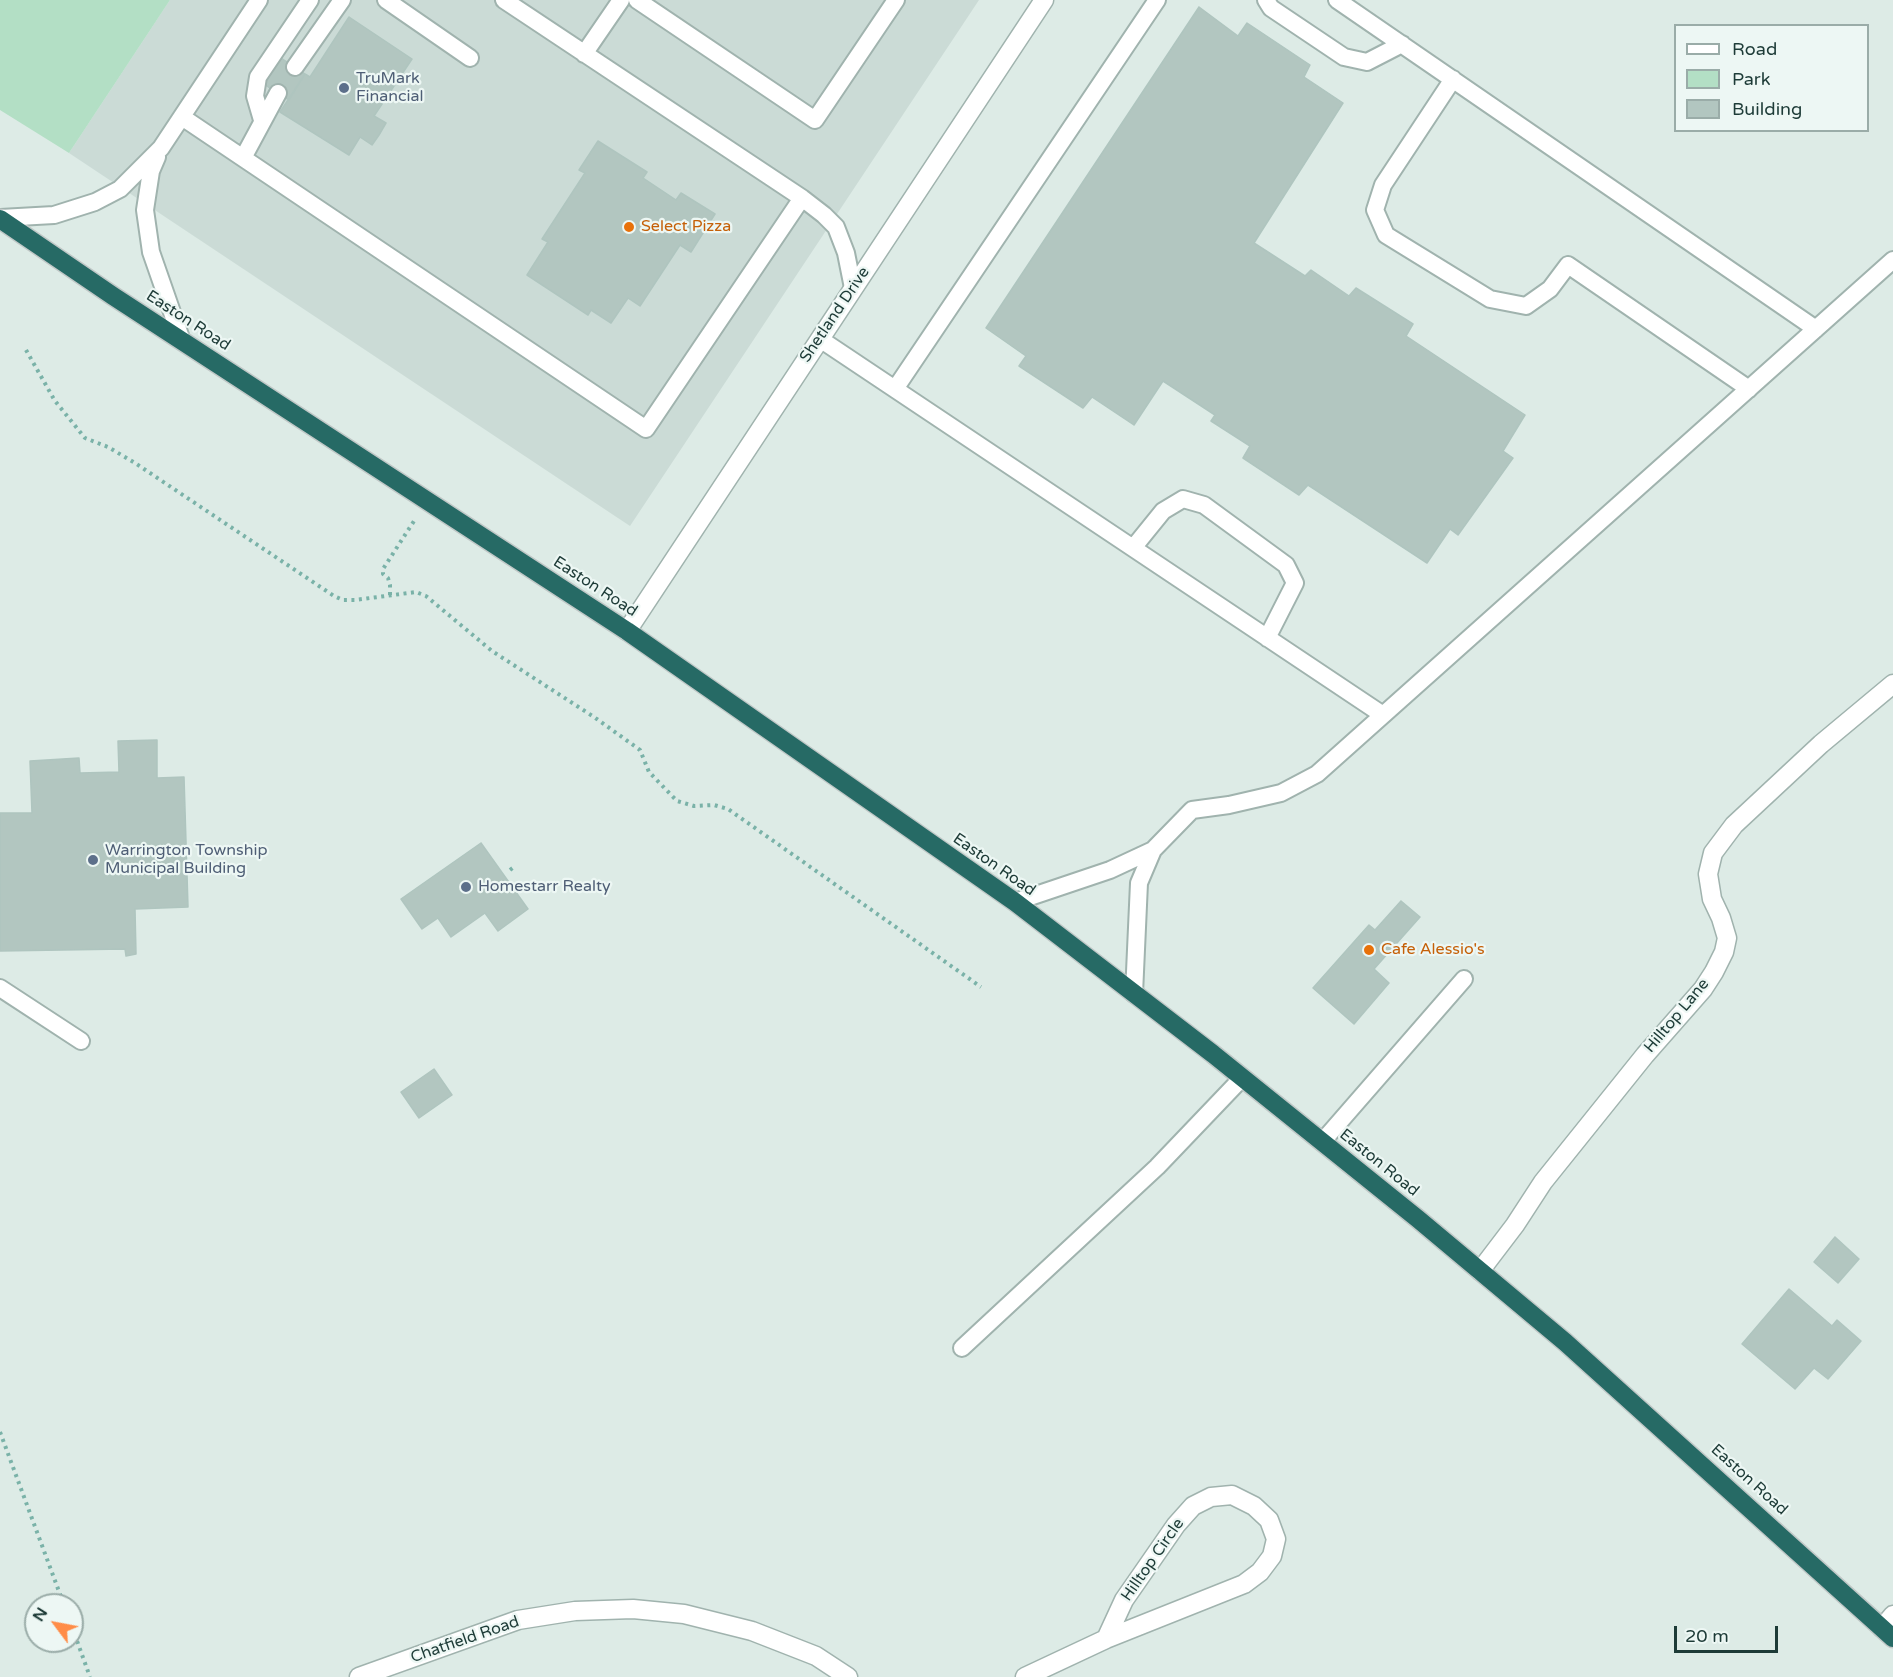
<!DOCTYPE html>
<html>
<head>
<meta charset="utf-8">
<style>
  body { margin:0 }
  #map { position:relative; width:1893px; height:1677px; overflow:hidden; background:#ddebe6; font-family:"Varela Round",sans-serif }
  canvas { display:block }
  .legend { position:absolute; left:1674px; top:24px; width:195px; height:108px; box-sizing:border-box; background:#edf7f4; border:2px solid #9aaca8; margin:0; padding:8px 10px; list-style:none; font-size:18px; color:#1d3b37 }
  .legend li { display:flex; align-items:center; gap:12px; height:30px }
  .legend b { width:30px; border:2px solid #9aaca8 }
  .north { position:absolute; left:24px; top:1593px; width:60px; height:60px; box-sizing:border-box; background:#edf7f4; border:2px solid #9aaca8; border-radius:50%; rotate:302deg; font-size:16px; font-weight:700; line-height:24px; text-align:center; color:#1d3b37 }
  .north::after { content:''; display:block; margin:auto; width:21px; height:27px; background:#ff8c47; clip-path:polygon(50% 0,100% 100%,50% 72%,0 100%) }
  .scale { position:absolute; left:1674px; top:1626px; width:104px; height:27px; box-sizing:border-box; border:3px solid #1d3b37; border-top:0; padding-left:8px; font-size:18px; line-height:21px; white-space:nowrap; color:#1d3b37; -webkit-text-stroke:4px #edf7f4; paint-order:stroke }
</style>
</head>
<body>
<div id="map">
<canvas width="1893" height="1677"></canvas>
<ul class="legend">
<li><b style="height:8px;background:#fff"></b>Road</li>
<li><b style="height:16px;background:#b3dfc5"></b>Park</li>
<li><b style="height:16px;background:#b2c6c0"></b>Building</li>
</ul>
<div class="north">N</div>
<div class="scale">20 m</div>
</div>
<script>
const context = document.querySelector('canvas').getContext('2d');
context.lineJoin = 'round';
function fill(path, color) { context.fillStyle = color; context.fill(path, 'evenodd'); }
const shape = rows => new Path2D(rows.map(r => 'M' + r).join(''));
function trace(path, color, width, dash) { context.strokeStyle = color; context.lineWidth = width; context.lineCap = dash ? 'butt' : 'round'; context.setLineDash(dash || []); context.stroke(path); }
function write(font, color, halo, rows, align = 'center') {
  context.font = font + ' "Varela Round",sans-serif'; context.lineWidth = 4.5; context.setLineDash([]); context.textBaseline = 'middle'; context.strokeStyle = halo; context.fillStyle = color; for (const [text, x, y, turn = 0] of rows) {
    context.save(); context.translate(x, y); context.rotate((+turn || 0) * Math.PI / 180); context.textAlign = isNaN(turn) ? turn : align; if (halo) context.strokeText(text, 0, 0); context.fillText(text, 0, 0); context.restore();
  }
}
fill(shape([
  [170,0,979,0,630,526,69,153]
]), '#cbdbd6');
fill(shape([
  [0,0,170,0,69,153,0,110]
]), '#b3dfc5');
const building = shape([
  [1199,7,1238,36,1247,23,1310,65,1304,77,1343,103,1254,243,1305,276,1311,270,1349,296,1356,288,1413,324,1406,336,1525,415,1503,451,1513,458,1458,535,1450,529,1427,563,1308,485,1299,495,1243,458,1250,446,1211,421,1215,415,1163,381,1134,425,1092,397,1083,408,1019,366,1026,356,986,328,1199,7],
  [349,17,412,59,374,116,386,123,379,135,372,145,360,137,349,155,280,112,305,74,310,77,349,17],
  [281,58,305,74,289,100,264,84,281,58],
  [598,141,647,172,643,178,676,200,681,193,715,214,691,252,680,245,640,306,628,298,611,323,591,310,588,315,527,275,548,242,542,239,585,173,579,170,598,141],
  [157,740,157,778,184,777,188,907,135,909,136,954,126,956,125,949,0,951,0,813,32,813,30,761,79,758,80,773,119,772,118,741,157,740],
  [481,843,528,909,498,931,485,913,451,937,438,918,422,929,401,899,481,843],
  [1401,901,1420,917,1374,969,1389,983,1354,1024,1313,988,1369,925,1375,930,1401,901],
  [434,1069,452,1095,419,1118,401,1092,434,1069],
  [1835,1237,1859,1259,1838,1283,1814,1262,1835,1237],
  [1789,1289,1832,1326,1837,1320,1861,1341,1828,1379,1814,1368,1795,1389,1742,1344,1789,1289]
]);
fill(building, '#b2c6c0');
trace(building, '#afc5bf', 1.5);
const lane = shape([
  [386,0,470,58],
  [504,0,802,198,824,215,836,227,846,253,853,288],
  [637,0,815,120,896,0],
  [1266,0,1271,8,1344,57,1367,62,1402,44],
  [1337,0,1816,329],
  [584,54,621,0],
  [295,67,342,0],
  [1453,79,1383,185,1375,210,1386,235,1490,299,1526,306,1550,289,1568,265,1749,389],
  [182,117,646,429,802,198],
  [262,120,255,96,258,77,310,0],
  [157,157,151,171,145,210,151,252,182,341],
  [243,158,278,93],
  [0,218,54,215,95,202,120,189,161,148,259,0],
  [820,339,1383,715],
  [895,389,1157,0],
  [1133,548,1163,511,1183,499,1204,505,1286,565,1295,583,1267,638],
  [1015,902,1110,870,1153,850,1192,810,1229,805,1281,793,1317,774,1893,260],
  [0,988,81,1041],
  [1134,994,1139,883,1153,850],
  [1322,1142,1464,979],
  [962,1348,1157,1167,1242,1078]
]);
const street = shape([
  [627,631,1044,0],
  [1480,1271,1515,1225,1543,1182,1645,1055,1703,989,1714,972,1724,952,1727,938,1721,918,1712,899,1708,874,1713,853,1734,825,1821,744,1893,684],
  [1882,1628,1893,1615],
  [359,1677,518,1620,575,1611,633,1609,684,1614,752,1631,816,1656,848,1677],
  [1025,1677,1106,1639,1244,1584,1260,1572,1272,1556,1276,1539,1269,1520,1254,1506,1232,1495,1211,1497,1193,1506,1176,1525,1124,1600,1106,1639]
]);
const highway = shape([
  [0,219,113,296,627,631,1015,902,1213,1054,1418,1219,1565,1342,1893,1638]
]);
trace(lane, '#a0b3ae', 20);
trace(street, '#a0b3ae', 21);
trace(highway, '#c0c8c7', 21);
trace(shape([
  [26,350,55,401,85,438,108,447,135,463,334,596,343,600,355,600,416,592,426,596,492,651,594,717,640,750,649,772,677,801,694,806,714,805,728,809,981,987],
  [390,595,390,585,388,578,383,574,383,569,414,521],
  [510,870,514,867],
  [0,1432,64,1605],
  [72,1627,90,1677]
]), '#7ab2a8', 4, [3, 4.5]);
trace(lane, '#fff', 16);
trace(street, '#fff', 18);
trace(highway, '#266a65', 18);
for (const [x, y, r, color] of [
  [344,88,6,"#5c6f8a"],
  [629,227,6,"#e8710a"],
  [93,860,6,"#5c6f8a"],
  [466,887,6,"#5c6f8a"],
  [1369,950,6,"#e8710a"]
]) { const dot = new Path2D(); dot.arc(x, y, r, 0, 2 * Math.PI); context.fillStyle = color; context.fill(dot); trace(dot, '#edf7f4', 2); }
write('16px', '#4e5e75', '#edf7f4', [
  ["TruMark",356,79],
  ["Financial",356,97],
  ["Warrington Township",105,851],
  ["Municipal Building",105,869],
  ["Homestarr Realty",478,887]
], 'left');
write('16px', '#c56008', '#edf7f4', [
  ["Select Pizza",641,227],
  ["Cafe Alessio's",1381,950]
], 'left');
write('16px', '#1d3b37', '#edf7f4', [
  ["Shetland Drive",835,315,-56],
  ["Easton Road",188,321,33],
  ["Easton Road",595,587,33],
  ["Easton Road",994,865,35],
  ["Hilltop Lane",1677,1016,-50],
  ["Easton Road",1379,1163,39],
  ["Easton Road",1749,1480,42],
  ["Hilltop Circle",1153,1560,-55],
  ["Chatfield Road",465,1640,-19]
]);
</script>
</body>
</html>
